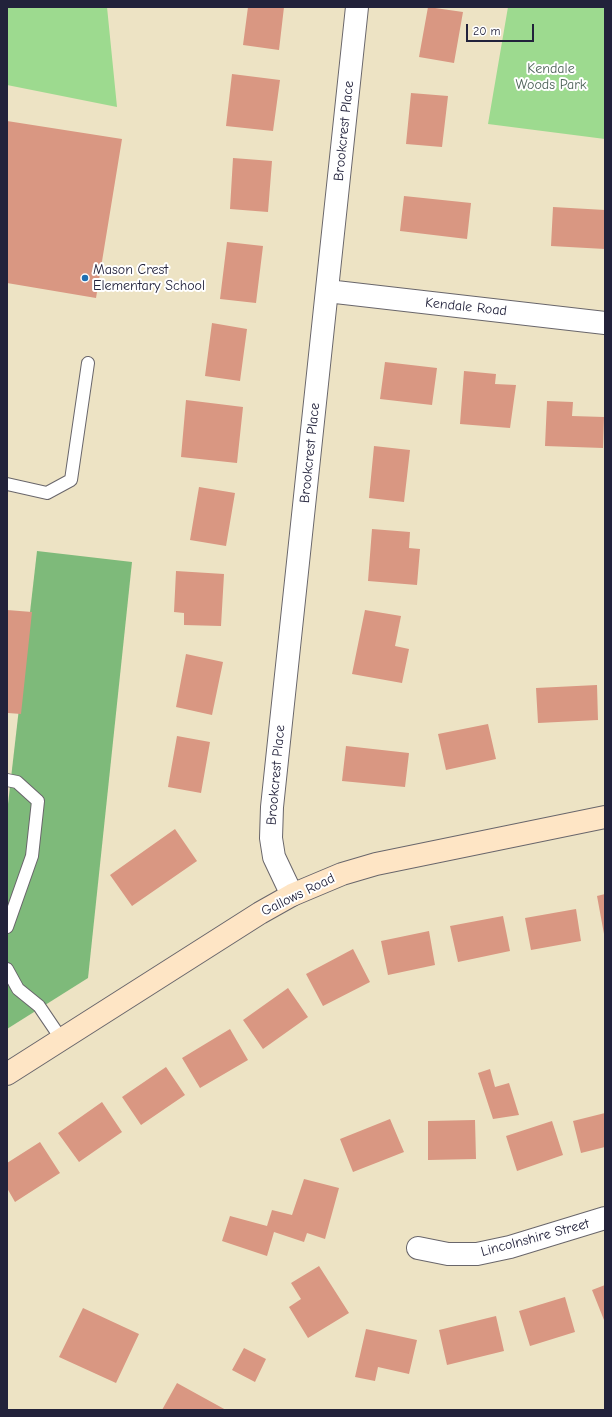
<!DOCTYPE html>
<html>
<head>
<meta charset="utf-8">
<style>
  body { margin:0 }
  #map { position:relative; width:612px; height:1417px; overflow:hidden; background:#ede3c4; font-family:"Comic Neue",sans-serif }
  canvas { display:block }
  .frame { position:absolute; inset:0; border:8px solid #22223b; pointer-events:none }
  .scale { position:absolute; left:466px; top:24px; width:68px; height:18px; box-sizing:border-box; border:2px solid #22223b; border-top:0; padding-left:5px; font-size:12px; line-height:14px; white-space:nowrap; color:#22223b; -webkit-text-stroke:3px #fff; paint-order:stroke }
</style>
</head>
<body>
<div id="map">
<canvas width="612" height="1417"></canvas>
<div class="frame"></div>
<div class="scale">20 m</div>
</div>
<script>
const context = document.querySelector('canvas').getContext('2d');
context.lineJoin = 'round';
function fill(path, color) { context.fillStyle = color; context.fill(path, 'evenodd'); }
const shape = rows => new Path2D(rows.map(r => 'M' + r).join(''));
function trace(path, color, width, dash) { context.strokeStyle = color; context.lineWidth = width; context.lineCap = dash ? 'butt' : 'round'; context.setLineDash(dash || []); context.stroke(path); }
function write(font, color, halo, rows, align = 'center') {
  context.font = font + ' "Comic Neue",sans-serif'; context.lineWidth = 4; context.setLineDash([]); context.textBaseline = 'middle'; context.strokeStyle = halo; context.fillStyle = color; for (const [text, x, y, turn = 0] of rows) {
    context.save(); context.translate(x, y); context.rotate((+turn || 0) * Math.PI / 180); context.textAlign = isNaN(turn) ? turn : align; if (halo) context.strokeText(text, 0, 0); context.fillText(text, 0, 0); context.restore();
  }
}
fill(shape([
  [7,7,107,7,117,107,7,85],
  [508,7,605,7,605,139,488,124]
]), '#9dda8f');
fill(shape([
  [37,551,132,562,88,978,7,1029,7,813]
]), '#7eba7a');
fill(shape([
  [248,7,284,7,279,50,243,45],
  [428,7,463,12,454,63,419,57],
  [232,74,280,80,273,131,226,126],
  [411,93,448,96,442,147,406,144],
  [7,121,122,139,96,298,7,283],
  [233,158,272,161,268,212,230,209],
  [404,196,471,203,467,239,400,231],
  [553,207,605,210,605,249,551,246],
  [227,242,263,246,256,303,220,299],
  [212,323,247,329,240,381,205,376],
  [385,362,437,368,432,405,380,399],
  [464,371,496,374,495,384,516,385,510,428,460,424],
  [186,400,243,407,237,463,181,457],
  [547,401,573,402,572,416,604,417,603,448,545,446],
  [374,446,410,450,404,502,369,498],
  [199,487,235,493,226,546,190,540],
  [372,529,410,532,409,548,420,549,417,585,368,581],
  [176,571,224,574,221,626,184,625,184,613,174,612],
  [7,610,32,612,21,714,8,713,8,717],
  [365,610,401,616,395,646,409,649,402,683,352,674],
  [186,654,223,662,212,715,176,707],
  [597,685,598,720,538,723,536,688],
  [488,724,496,759,446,770,438,734],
  [177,736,210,742,201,793,168,787],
  [346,746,409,753,405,787,342,781],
  [175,829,197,861,132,906,110,875],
  [605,894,605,934,604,934,597,896],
  [576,909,581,941,531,950,525,918],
  [503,916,510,951,458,962,450,926],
  [429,931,435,965,388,975,381,941],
  [353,949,370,982,323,1006,306,974],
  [288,988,308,1017,263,1049,243,1020],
  [230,1029,248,1060,200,1088,182,1058],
  [166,1067,185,1095,141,1125,122,1097],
  [490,1069,495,1087,509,1083,519,1115,493,1119,478,1073],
  [102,1102,122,1132,79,1162,58,1133],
  [605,1113,605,1147,581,1153,573,1121],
  [390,1119,404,1152,353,1172,340,1139],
  [475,1120,476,1159,428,1160,428,1121],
  [552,1121,563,1155,517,1171,506,1136],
  [40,1142,60,1173,15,1202,7,1188,7,1163],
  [304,1179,339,1188,325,1239,307,1233,304,1242,274,1232,267,1256,222,1241,230,1216,267,1226,272,1210,292,1215],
  [319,1266,349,1313,308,1338,289,1307,301,1299,291,1283],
  [605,1285,605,1320,604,1320,592,1290],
  [565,1297,575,1332,530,1346,519,1311],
  [83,1308,139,1334,116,1383,59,1357],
  [496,1316,504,1351,447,1365,439,1330],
  [366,1329,417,1340,409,1374,378,1367,375,1381,355,1377],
  [244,1348,266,1359,255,1382,232,1370],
  [177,1383,226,1410,162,1410]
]), '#d99782');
const lane = shape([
  [7,484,47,493,71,480,88,363],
  [7,780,17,782,38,801,32,856,7,927],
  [7,969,18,989,39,1006,62,1040]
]);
const street = shape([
  [327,291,605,323],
  [292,895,274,857,271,838,272,807,357,7],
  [418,1248,448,1254,477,1254,510,1247,605,1218]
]);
const secondary = shape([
  [7,1074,260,913,292,895,342,874,376,864,605,817]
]);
trace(lane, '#69666b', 14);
trace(street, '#69666b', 24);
trace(secondary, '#69666b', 24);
trace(lane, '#fff', 12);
trace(street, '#fff', 22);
trace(secondary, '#fee5c5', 22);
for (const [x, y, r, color] of [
  [85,278,4,"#1f6fb2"]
]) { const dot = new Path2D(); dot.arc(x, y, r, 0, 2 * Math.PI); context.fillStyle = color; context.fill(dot); trace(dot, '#fff', 1.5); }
write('14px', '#4d6258', '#fff', [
  ["Kendale",551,69],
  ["Woods Park",551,85]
]);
write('14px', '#22223b', '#fff', [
  ["Brookcrest Place",344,131,-84],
  ["Kendale Road",466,307,6],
  ["Brookcrest Place",310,453,-84],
  ["Brookcrest Place",276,775,-85],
  ["Gallows Road",298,895,-26],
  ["Lincolnshire Street",535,1238,-15]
]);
write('14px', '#22223b', '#fff', [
  ["Mason Crest",93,270],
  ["Elementary School",93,286]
], 'left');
</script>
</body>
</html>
